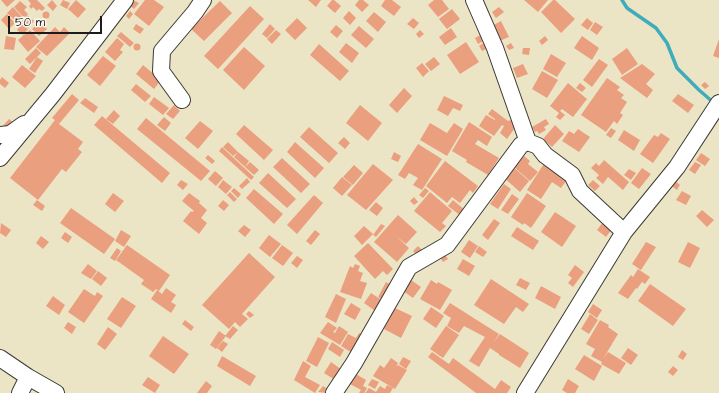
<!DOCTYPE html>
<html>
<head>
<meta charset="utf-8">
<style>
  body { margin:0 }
  #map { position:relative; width:719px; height:393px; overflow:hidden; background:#ece5c5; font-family:"Architects Daughter",sans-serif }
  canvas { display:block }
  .scale { position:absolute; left:8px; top:16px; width:94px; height:18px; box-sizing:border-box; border:2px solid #1c1c1c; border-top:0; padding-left:5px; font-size:12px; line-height:14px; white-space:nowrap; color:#1c1c1c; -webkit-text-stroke:3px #fbf7ec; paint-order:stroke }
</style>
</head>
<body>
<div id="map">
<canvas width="719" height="393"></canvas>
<div class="scale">50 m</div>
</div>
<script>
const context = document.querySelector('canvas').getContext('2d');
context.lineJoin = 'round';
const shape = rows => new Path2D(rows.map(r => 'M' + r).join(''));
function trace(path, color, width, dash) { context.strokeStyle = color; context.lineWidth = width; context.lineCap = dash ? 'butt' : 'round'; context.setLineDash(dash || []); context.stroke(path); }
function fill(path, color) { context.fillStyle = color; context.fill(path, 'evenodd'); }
trace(shape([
  [622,0,627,8,656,28,667,43,677,68,699,90,714,103]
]), '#3facbc', 3.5);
fill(shape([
  [1,0,15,0,7,7],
  [28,0,37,0,45,8,42,11,39,9,37,11,33,7,31,9,29,6,31,4],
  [52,0,57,6,53,11,47,5],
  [63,0,70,3,67,9,60,5],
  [76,0,86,9,78,18,68,9],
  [133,0,139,3,134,9,129,5],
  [145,0,154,0,164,7,149,26,134,14],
  [308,0,321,0,316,7],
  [332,0,334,0,341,6,335,13,327,6],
  [359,0,363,0,369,5,362,12,355,5],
  [385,0,392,0,401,7,394,16,381,6],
  [434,0,442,0,449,9,438,17,428,5],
  [524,0,548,0,538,12],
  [553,0,555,0,575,19,561,33,541,12],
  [20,1,27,7,24,10,28,14,24,18,14,7],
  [220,1,232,13,204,41,191,29],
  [250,6,264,19,218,69,204,56],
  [13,7,24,19,19,24,7,13],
  [499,7,504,12,496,18,492,12],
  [452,9,460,19,447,29,439,19],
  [130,11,133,14,129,19,126,16],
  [349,11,356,18,350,25,343,18],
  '42.5 15a3.5 3.5 0 1 1 7 0a3.5 3.5 0 1 1-7 0Z',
  [374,12,386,22,378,32,366,21],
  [7,14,15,23,9,29,1,20],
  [27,15,34,21,28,28,21,23,24,19,26,20,25,19],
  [297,18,307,28,295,40,285,30],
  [413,18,419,23,414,29,407,24],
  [587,18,593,23,588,30,581,25],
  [41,21,47,29,39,36,32,29],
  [501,21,509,37,497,42,490,27],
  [595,22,603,27,597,35,590,30],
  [21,24,28,29,23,35,17,30],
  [136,24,144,29,140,34,133,29],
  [270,24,275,29,267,38,262,34],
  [336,25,343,31,337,38,330,32],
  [359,26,374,39,366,48,351,35],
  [55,27,60,32,64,27,70,33,47,56,36,47],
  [451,28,457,37,445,45,439,37],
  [30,30,40,41,28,52,18,40],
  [276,30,281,34,272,44,267,39],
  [420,30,424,34,419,38,416,34],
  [121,32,134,43,130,47,117,36],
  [482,34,485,40,478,44,475,38],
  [6,36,16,38,14,50,4,49],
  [545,36,548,40,542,45,539,41],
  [582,36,599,48,592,60,574,48],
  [117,38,124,44,120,50,123,52,115,61,105,52],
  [719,39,719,58,713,56],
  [466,42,479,62,460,74,447,55],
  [485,42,489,48,482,51,479,46],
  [346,43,359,53,352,63,339,52],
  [511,43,514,48,509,50,506,46],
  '133.5 47a3.5 3.5 0 1 1 7 0a3.5 3.5 0 1 1-7 0Z',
  [319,44,349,71,340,81,310,55],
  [244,47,265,66,244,90,223,70],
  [36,48,41,53,30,64,25,59],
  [523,48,530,48,529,55,522,54],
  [627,48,638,64,622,75,612,59],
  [551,54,566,63,557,77,543,69],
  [103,56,116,66,100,86,87,75],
  [37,57,43,61,35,73,29,69],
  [434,57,440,64,431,71,425,64],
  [599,59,608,65,592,87,583,80],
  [422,63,429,71,423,77,416,68],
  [523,64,528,74,517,78,513,68],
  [642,64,655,74,646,84,653,90,647,98,620,78],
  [22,65,36,76,25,88,12,77],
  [143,65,161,80,154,89,136,74],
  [542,71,558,80,547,98,532,89],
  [2,77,9,83,5,88,0,84,0,80],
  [607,78,620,87,617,90,624,95,621,98,627,102,620,113,623,115,617,124,614,121,606,132,581,115],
  [705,82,709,86,705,89,701,85],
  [568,83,587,99,573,117,562,109,560,111,565,115,560,120,556,117,559,113,550,106],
  [580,83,586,88,582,92,576,88],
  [136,84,151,96,145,102,131,90],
  [404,88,412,96,397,113,389,105],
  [72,94,79,100,59,124,83,142,78,149,82,152,66,172,62,169,38,200,10,178,55,120,52,118],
  [678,94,694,105,688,113,672,101],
  [444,96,463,105,460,111,453,108,448,116,437,110],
  [154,97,169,108,163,115,149,104],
  [85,98,98,107,94,113,80,103],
  [174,105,180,111,173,119,166,114],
  [360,105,382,123,368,141,346,123],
  [492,109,508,121,510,120,517,125,507,139,500,133,504,126,502,125,494,136,479,126,486,115,495,120,495,119,488,114],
  [114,110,120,116,113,124,106,119],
  [102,116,170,173,162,183,94,125],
  [164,117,171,123,165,131,157,125],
  [146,118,210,171,201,181,137,129],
  [9,119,15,124,6,133,1,128],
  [546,119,549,124,544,127,546,130,539,134,537,131,535,132,532,127],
  [200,121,213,131,198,149,185,138],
  [469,122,492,137,487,146,478,140,475,144,499,158,488,175,466,162,467,160,452,151],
  [430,123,447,133,454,123,463,129,447,156,420,140],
  [244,125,273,150,264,160,236,134],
  [555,125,564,134,552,147,543,139],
  [309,127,338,153,329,163,300,137],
  [611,128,616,131,611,138,606,135],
  [578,129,590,137,579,152,562,141,569,131,574,134],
  [624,130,640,140,634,151,618,140],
  [661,133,670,139,653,163,640,154,654,135,658,137],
  [344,137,350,143,345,149,338,143],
  [228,142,238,152,233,156,223,147],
  [295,142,324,168,315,178,287,152],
  [418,144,442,159,422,190,413,185,418,178,409,173,405,179,398,175],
  [222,147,254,177,251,180,219,151],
  [238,152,249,161,245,167,234,157],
  [394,152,401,156,398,162,391,159],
  [701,153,710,159,705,166,696,160],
  [208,155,215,161,212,164,205,158],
  [524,156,530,161,528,164,538,172,530,181,514,167],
  [282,158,310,184,301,193,273,167],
  [604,160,629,182,623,190,608,177,603,184,596,178,599,175,591,168,596,163,599,166],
  [445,161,478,186,473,193,470,190,460,203,452,197,447,203,426,186],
  [250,162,259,170,254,175,245,167],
  [545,162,569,177,561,188,552,182,541,199,527,190],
  [695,162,701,165,695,174,689,170],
  [373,164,393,180,366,210,347,195],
  [354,165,363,173,353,185,343,177],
  [512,166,529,181,520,192,503,177],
  [642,168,651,174,639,189,631,183],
  [629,169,636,173,631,180,624,175],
  [215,171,223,178,216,186,208,179],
  [268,173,296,199,287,208,259,183],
  [342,177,352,185,342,196,333,188],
  [247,178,250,182,242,189,239,186],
  [181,180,188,184,183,190,177,185],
  [223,180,232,187,226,194,218,187],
  [593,180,600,186,595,191,588,185],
  [674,180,680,185,677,190,670,185],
  [504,184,511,189,498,209,490,204],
  [234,188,241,194,238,198,231,191],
  [425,188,429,191,423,198,419,195],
  [254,189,283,214,274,224,246,198],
  [682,191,691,196,686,205,676,200],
  [230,192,237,199,234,202,227,195],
  [430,192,452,211,442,223,446,226,440,232,414,211],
  [113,193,124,201,115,212,105,204],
  [189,193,200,201,199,203,207,210,201,218,207,223,199,234,183,221,191,211,192,212,194,211,182,201],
  [527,193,546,206,531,228,524,223,523,225,511,217],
  [512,194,519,199,508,214,501,210],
  [314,195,323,203,297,234,287,225],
  [414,197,418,202,414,205,410,201],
  [37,200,45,206,42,211,33,205],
  [223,200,229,205,224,211,218,206],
  [453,200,465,210,461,216,448,206],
  [376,202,383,208,377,216,369,210],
  [71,208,115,239,104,254,60,223],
  [702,210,714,220,707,227,696,216],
  [555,212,576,226,562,247,541,232],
  [398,215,417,232,406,244,396,236,409,248,397,262,374,242],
  [494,219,500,223,488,240,482,235],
  [603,222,612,229,606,237,597,230],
  [1,223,11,230,6,237,0,233],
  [381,224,385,226,376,237,373,235],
  [244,225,251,230,245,237,238,231],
  [364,226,373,234,362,245,354,236],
  [517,227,539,241,533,250,511,236],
  [121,230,131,236,124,247,115,241],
  [315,230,320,234,311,245,306,241],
  [65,232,72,237,68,243,61,238],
  [269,235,281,244,270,257,259,248],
  [41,236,49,242,43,249,36,243],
  [469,240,478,246,470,258,461,252],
  [646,242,656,247,641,270,632,264],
  [688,242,700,248,690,268,678,262],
  [368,243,393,269,387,275,383,271,375,279,354,256],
  [127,245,170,275,159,291,156,289,153,292,141,284,144,280,116,260],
  [282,245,293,253,283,266,272,258],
  [418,246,422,250,417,255,413,251],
  [479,246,487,252,483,257,475,252],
  [117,248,121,251,115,261,110,258],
  [443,252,448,259,443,262,439,256],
  [249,253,275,277,242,314,248,319,240,327,235,322,229,329,202,305],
  [297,256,303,260,297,268,291,263],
  [463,259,475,266,469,276,457,269],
  [88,264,97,271,91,279,81,273],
  [355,264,360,266,358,271,363,273,360,281,367,283,361,299,340,292,350,266,353,268],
  [575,265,584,272,573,287,568,283,572,278,568,275],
  [638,269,650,277,645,284,642,282,637,289,636,288,628,299,618,293,631,275,633,277],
  [98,271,107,278,101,286,92,279],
  [520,278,530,283,526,290,516,285],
  [491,279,529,304,523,312,516,307,504,324,474,305],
  [411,280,421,287,413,298,403,291],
  [431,280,437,284,438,282,452,290,440,310,420,299],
  [386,282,393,286,385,301,378,297],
  [650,284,686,309,673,326,638,301],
  [541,286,561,297,555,309,535,298],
  [166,288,176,295,171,302,176,305,171,313,151,299,157,290,162,294],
  [84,289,95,296,97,292,103,296,84,323,68,312],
  [371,293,386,303,378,313,364,303],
  [336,294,346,299,336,323,325,317],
  [53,296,65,305,59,315,46,306],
  [122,297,136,306,121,328,107,319],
  [351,303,361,309,355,320,344,314],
  [450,303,499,334,493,343,500,334,529,353,520,368,499,355,499,354,490,348,479,367,469,361,485,337,464,326,459,333,447,326,451,318,443,313],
  [593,304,602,310,597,318,588,312],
  [431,307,444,316,436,328,423,319],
  [395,308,412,316,401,338,384,329],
  [249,311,254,315,250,318,246,314],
  [590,314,598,320,589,334,581,329],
  [185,320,194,327,191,331,182,324],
  [600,320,609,325,608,327,618,334,603,359,608,352,626,363,619,374,601,364,602,362,591,356,595,349,586,344],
  [68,322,76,327,72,334,64,328],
  [328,322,337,328,333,332,335,333,339,326,348,332,340,345,320,333],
  [233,326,238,330,230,339,225,336],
  [446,326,459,335,443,358,430,349],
  [108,327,117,334,105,350,97,344],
  [219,331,226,336,216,349,210,345],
  [359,333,367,337,357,356,341,346,348,334,356,338],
  [163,336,189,354,174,374,149,356],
  [318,337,329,343,317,367,306,361],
  [223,341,228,344,222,352,217,348],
  [332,342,344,350,340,357,328,349],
  [628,348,638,355,631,365,621,358],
  [682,350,687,354,683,360,678,357],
  [432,352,449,364,453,358,495,389,501,380,511,387,507,393,476,393,428,357],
  [584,355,602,366,594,381,575,369],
  [222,356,256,376,250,386,217,366],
  [403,357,411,361,406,369,399,364],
  [391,358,398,363,396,367,398,365,407,370,395,389,373,376,380,365,384,368],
  [303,361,311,366,305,377,320,385,315,393,294,380],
  [331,362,342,370,335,380,324,373],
  [673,366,678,370,673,376,668,372],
  [356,374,366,380,363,386,367,388,364,393,359,393,361,390,350,384],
  [148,377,160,385,155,393,142,385],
  [372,379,379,382,375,389,368,385],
  [568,379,579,386,575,393,567,393,562,390],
  [206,381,212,386,207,393,197,393],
  [387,385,393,388,390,393,365,393,369,388,376,392,380,386,385,389],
  [323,386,329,390,327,393,318,392]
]), '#ea9f7f');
const minor = shape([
  [474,0,495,48,528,142,538,146,545,155,572,175,580,191,624,232],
  [182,100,161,71,162,51,195,12,203,0],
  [0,135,10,134,24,124],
  [0,158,53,94,125,0],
  [0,358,28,377,56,393],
  [20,393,28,377],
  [334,393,354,363,409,267,447,245,521,145,528,142],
  [525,393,624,232,677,167,719,103]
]);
trace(minor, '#3b3a35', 18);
trace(minor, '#fff', 16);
</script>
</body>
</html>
